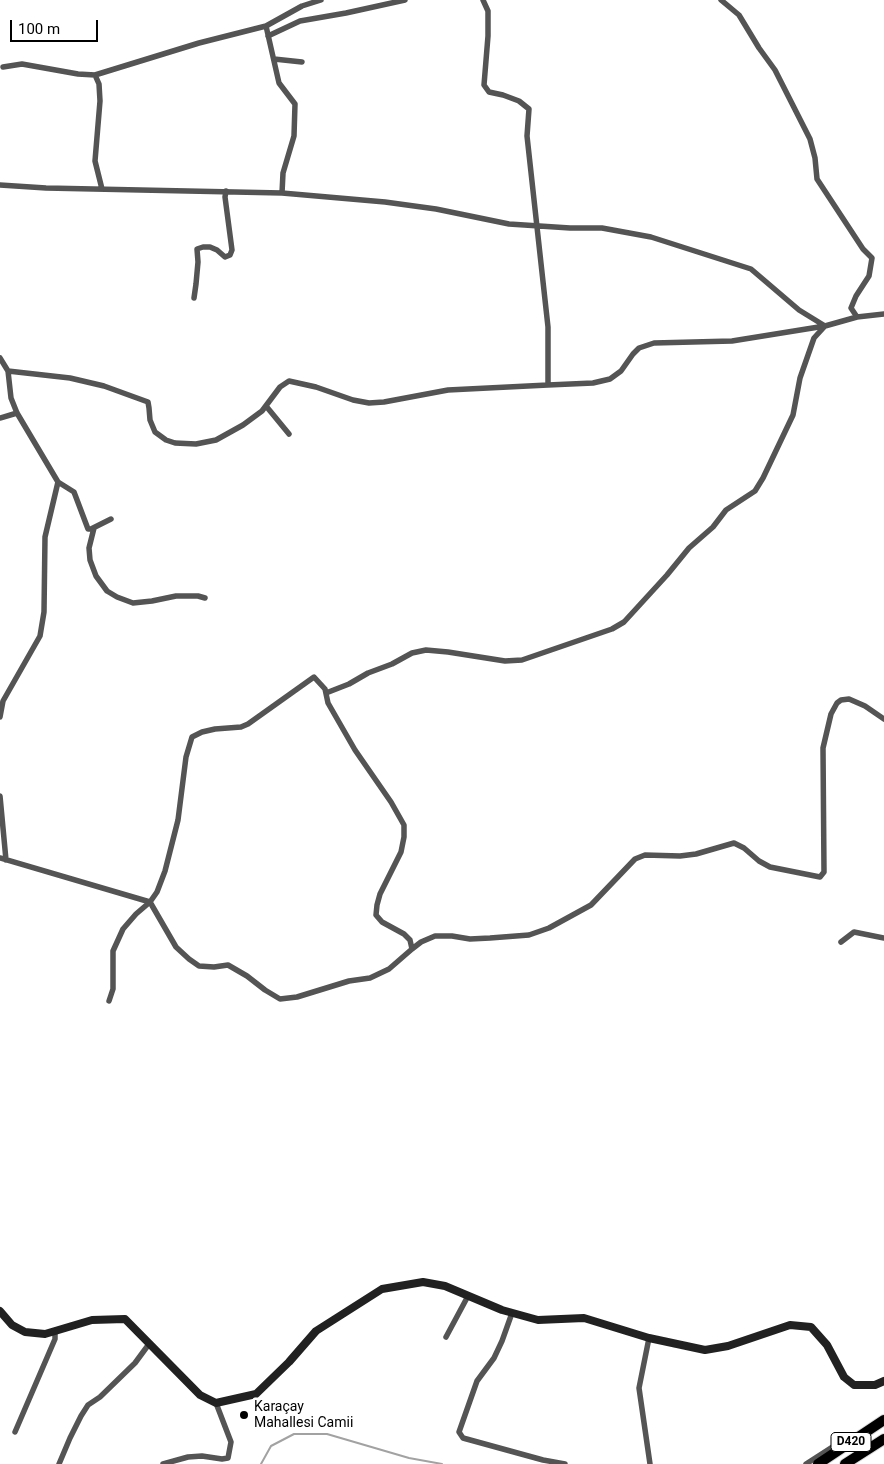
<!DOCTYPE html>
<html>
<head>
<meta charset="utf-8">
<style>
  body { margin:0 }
  #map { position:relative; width:884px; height:1464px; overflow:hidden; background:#fff; font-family:Roboto,sans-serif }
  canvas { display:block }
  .scale { position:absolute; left:10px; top:20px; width:88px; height:22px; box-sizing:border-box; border:2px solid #000; border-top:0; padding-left:6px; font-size:15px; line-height:18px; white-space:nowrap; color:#000; -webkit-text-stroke:4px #fff; paint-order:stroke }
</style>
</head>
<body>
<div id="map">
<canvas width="884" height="1464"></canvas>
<div class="scale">100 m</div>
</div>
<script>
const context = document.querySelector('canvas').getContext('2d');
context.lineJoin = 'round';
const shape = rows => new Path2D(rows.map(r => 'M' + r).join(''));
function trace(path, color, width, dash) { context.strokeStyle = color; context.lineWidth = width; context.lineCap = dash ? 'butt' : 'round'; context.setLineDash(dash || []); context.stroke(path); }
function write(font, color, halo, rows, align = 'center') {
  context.font = font + ' Roboto,sans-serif'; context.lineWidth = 5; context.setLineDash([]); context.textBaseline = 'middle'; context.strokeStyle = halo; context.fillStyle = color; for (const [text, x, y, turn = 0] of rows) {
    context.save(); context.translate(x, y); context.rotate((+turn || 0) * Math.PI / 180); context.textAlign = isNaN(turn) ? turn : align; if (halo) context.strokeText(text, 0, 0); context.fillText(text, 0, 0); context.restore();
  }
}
trace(shape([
  [261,1464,271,1446,294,1434,327,1434,409,1458,442,1464]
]), '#a2a2a2', 2);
const highway = shape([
  [818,1464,884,1420],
  [845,1464,884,1439]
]);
trace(highway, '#dbdbdb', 12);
trace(shape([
  [721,0,739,15,759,48,775,70,810,139,815,158,817,179,863,249,872,258,869,276,856,296,851,308,857,317],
  [268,36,300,21,346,13,405,0],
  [274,59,302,62],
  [3,67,22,64,78,74,95,75,199,43,266,26],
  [95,75,99,84,100,101,95,161,102,189],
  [0,185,46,188,282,193,385,202,436,209,509,224,570,228,602,228,651,237,751,269,799,310,825,326,857,317,884,314],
  [282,193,283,173,294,136,295,104,279,83,266,26,302,6,321,0],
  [194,298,196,284,198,262,197,249,203,247,210,247,217,250,225,257,230,255,232,250,225,197,226,191],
  [0,358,8,371,11,398,17,413,58,482,74,492,88,529,91,529,111,519],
  [8,371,70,378,104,386,148,402,149,408,150,420,155,432,166,440,175,443,196,444,216,440,243,425,262,411,280,387,289,381,316,387,353,400,369,403,384,402,448,390,548,385,548,327,527,136,529,109,519,101,503,95,489,92,484,85,488,36,488,11,483,0],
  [266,406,289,434],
  [0,418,17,413],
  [94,528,89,548,90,560,96,576,107,591,117,597,133,603,152,601,176,596,198,596,205,598],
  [326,693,349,684,368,673,392,664,412,653,426,650,448,652,505,661,522,660,612,629,624,622,667,575,689,548,713,527,726,510,755,491,763,478,793,415,800,378,814,338,825,326,732,341,654,343,639,348,633,354,621,371,610,379,593,383,548,385],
  [0,717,3,701,40,636,44,612,45,537,58,482],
  [0,796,6,860],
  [0,858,150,902,157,892,165,871,178,820,186,757,192,737,202,732,215,729,241,727,248,724,314,677,325,689,328,703,355,750,391,802,404,825,404,837,401,852,380,894,377,905,376,915,382,922,404,934,410,940,412,949],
  [841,942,854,932,884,938],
  [109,1001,113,989,113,951,123,929,136,914,150,902,176,947,189,959,199,966,214,967,228,965,247,976,265,990,280,999,297,997,349,981,370,978,389,969,412,949,421,942,435,936,452,936,470,939,490,938,529,935,549,928,591,905,635,859,645,855,680,856,696,854,734,843,744,848,759,861,770,867,820,877,824,872,823,748,831,714,837,703,841,700,849,699,865,706,884,719],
  [512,1313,502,1341,494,1358,477,1381,459,1432,463,1438,543,1460,565,1464],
  [446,1337,468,1296],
  [649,1338,639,1388,650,1464],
  [15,1432,55,1339,55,1331],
  [59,1464,70,1438,81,1416,88,1405,100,1397,135,1363,149,1344],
  [163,1464,188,1457,202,1456,222,1459,228,1458,231,1442,216,1403],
  [806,1464,851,1435,858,1436]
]), '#545454', 5.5);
trace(shape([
  [0,1311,12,1325,25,1332,45,1334,92,1320,125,1319,200,1395,216,1403,256,1394,289,1362,316,1331,382,1289,423,1282,445,1286,502,1310,538,1320,584,1318,649,1338,705,1350,728,1346,790,1325,811,1327,827,1345,844,1377,854,1385,875,1385,884,1381]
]), '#212121', 8);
trace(highway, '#000', 10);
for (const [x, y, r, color] of [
  [244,1415,5,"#000"]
]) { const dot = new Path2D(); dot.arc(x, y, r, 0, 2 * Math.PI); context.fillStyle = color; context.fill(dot); trace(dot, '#fff', 2); }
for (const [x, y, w] of [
  [851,1442,40]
]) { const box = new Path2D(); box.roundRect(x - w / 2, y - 9.5, w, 19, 4); context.fillStyle = '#fff'; context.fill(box); trace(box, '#000', 1); }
write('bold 12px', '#000', null, [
  ["D420",851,1442]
]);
write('14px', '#000', '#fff', [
  ["Karaçay",254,1407],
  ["Mahallesi Camii",254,1423]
], 'left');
</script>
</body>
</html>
